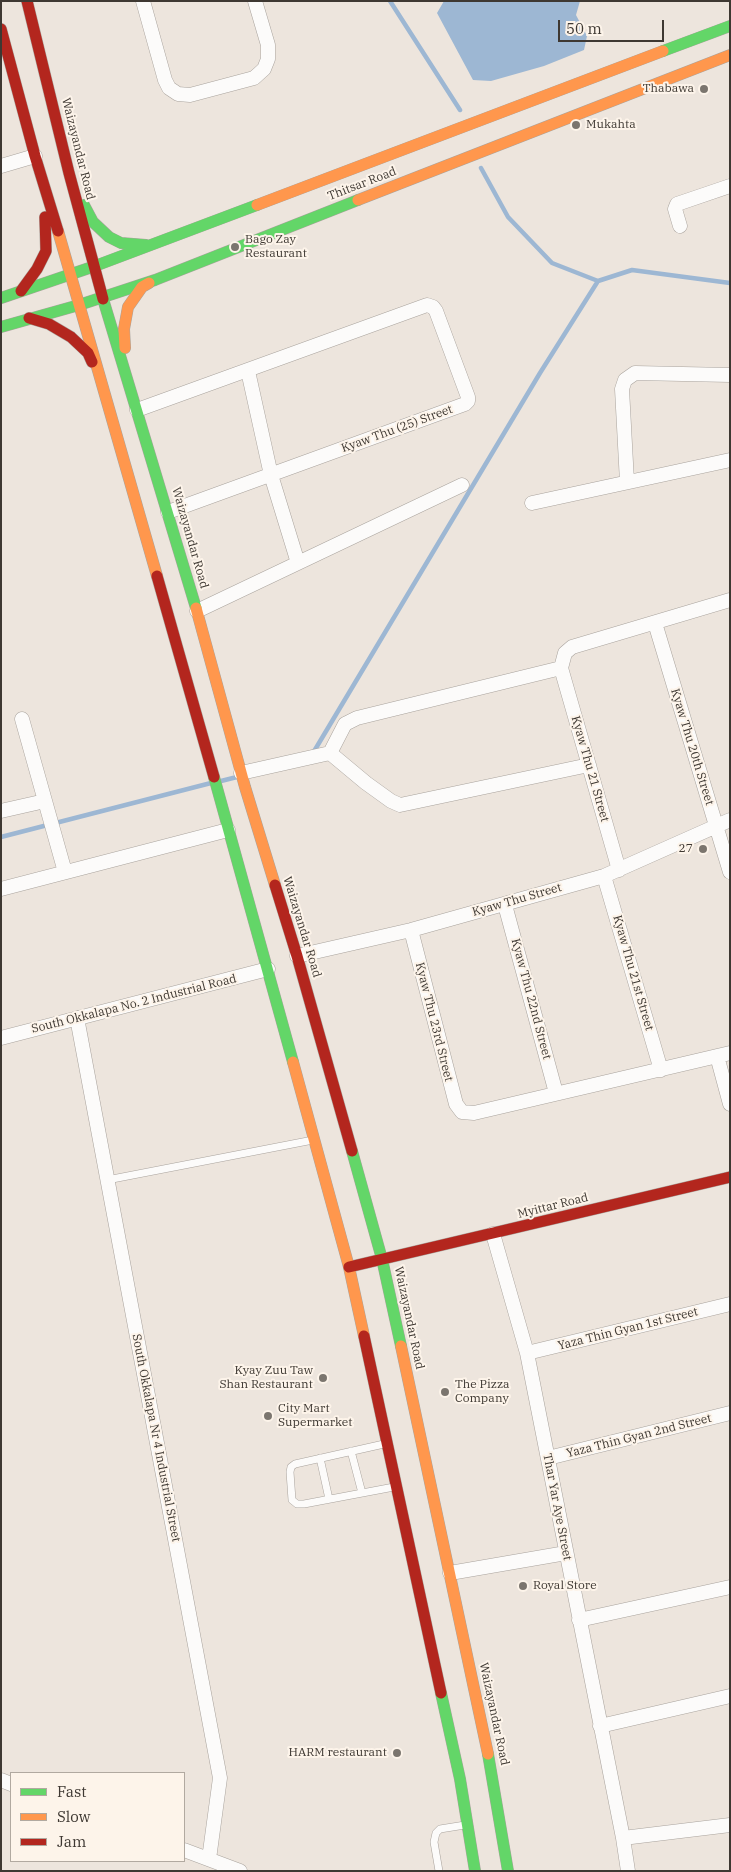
<!DOCTYPE html>
<html>
<head>
<meta charset="utf-8">
<style>
  body { margin:0 }
  #map { position:relative; width:731px; height:1872px; overflow:hidden; background:#ede5dd; font-family:"IBM Plex Serif",serif }
  canvas { display:block }
  .frame { position:absolute; inset:0; border:2px solid #3e3832; pointer-events:none }
  .legend { position:absolute; left:10px; top:1772px; width:175px; height:90px; box-sizing:border-box; background:#fdf4ea; border:1px solid #b1a9a0; margin:0; padding:6px 9px; list-style:none; font-size:15px; color:#3e3832 }
  .legend li { display:flex; align-items:center; gap:10px; height:25px }
  .legend b { width:25px; border:1px solid #b1a9a0 }
  .scale { position:absolute; left:558px; top:20px; width:106px; height:22px; box-sizing:border-box; border:2px solid #3e3832; border-top:0; padding-left:6px; font-size:15px; line-height:18px; white-space:nowrap; color:#3e3832; -webkit-text-stroke:4px #fdf4ea; paint-order:stroke }
</style>
</head>
<body>
<div id="map">
<canvas width="731" height="1872"></canvas>
<div class="frame"></div>
<ul class="legend">
<li><b style="height:6px;background:#63d668"></b>Fast</li>
<li><b style="height:6px;background:#ff974d"></b>Slow</li>
<li><b style="height:6px;background:#b3261e"></b>Jam</li>
</ul>
<div class="scale">50 m</div>
</div>
<script>
const context = document.querySelector('canvas').getContext('2d');
context.lineJoin = 'round';
function fill(path, color) { context.fillStyle = color; context.fill(path, 'evenodd'); }
const shape = rows => new Path2D(rows.map(r => 'M' + r).join(''));
function trace(path, color, width, dash) { context.strokeStyle = color; context.lineWidth = width; context.lineCap = dash ? 'butt' : 'round'; context.setLineDash(dash || []); context.stroke(path); }
function write(font, color, halo, rows, align = 'center') {
  context.font = font + ' "IBM Plex Serif",serif'; context.lineWidth = 4; context.setLineDash([]); context.textBaseline = 'middle'; context.strokeStyle = halo; context.fillStyle = color; for (const [text, x, y, turn = 0] of rows) {
    context.save(); context.translate(x, y); context.rotate((+turn || 0) * Math.PI / 180); context.textAlign = isNaN(turn) ? turn : align; if (halo) context.strokeText(text, 0, 0); context.fillText(text, 0, 0); context.restore();
  }
}
fill(shape([
  [444,1,580,1,576,15,587,36,584,50,544,66,491,81,473,80,437,13]
]), '#9db7d3');
trace(shape([
  [390,1,460,110],
  [481,168,508,217,552,263,598,281,632,270,730,283],
  [313,753,540,373,598,281],
  [221,781,237,777],
  [1,837,211,783]
]), '#9db7d3', 4.5);
const lane = shape([
  [107,1180,313,1140],
  [384,1444,295,1464,291,1467,290,1472,292,1500,297,1504,304,1504,394,1487],
  [351,1451,362,1493],
  [320,1458,329,1499],
  [439,1871,434,1842,436,1833,440,1829,465,1825]
]);
const street = shape([
  [143,1,165,80,169,88,178,94,190,95,254,78,264,69,268,59,268,45,255,1],
  [1,166,35,156],
  [680,226,675,209,677,204,730,186],
  [248,371,271,475,298,563],
  [137,410,427,305,433,307,436,311,468,397,468,401,465,404,168,512],
  [627,482,622,389,625,380,635,373,730,375],
  [532,503,730,460],
  [197,611,462,485],
  [655,623,730,872],
  [22,719,65,872],
  [330,753,345,724,357,718,561,668],
  [241,773,330,753,366,783,391,801,400,805,589,765],
  [1,811,45,801],
  [619,870,561,668,565,653,572,647,730,600],
  [604,876,661,1070],
  [1,889,228,830],
  [505,905,556,1093],
  [411,930,456,1104,462,1112,474,1113,730,1053],
  [297,956,411,930,604,876,730,820],
  [77,1018,220,1778,209,1859],
  [1,1038,268,969],
  [717,1056,730,1104],
  [493,1234,527,1353,623,1838,628,1871],
  [527,1353,730,1304],
  [548,1458,730,1413],
  [450,1573,566,1553],
  [579,1620,730,1587],
  [600,1726,730,1696],
  [1,1780,11,1784],
  [623,1838,730,1825],
  [184,1850,240,1871]
]);
const fast = shape([
  [663,51,730,26],
  [84,205,93,222,109,237,121,243,146,245],
  [1,298,95,266,257,205],
  [103,299,196,608],
  [1,327,79,305,155,280,358,200],
  [214,777,293,1062],
  [352,1151,382,1259,401,1346],
  [441,1693,460,1779,475,1871],
  [488,1754,508,1871]
]);
const slow = shape([
  [358,200,730,55],
  [257,205,663,51],
  [58,231,157,576],
  [125,348,124,329,128,307,142,287,149,283],
  [196,608,245,787,275,885],
  [293,1062,349,1267,364,1336],
  [401,1346,488,1754]
]);
const jam = shape([
  [27,1,69,173,103,299],
  [1,29,35,156,58,231],
  [21,291,37,269,46,251,45,217],
  [29,318,49,324,71,337,88,353,92,362],
  [157,576,214,777],
  [275,885,297,956,352,1151],
  [349,1267,730,1177],
  [364,1336,441,1693]
]);
trace(lane, '#a9a39d', 8);
trace(street, '#a9a39d', 15);
trace(fast, '#a9a39d', 12);
trace(slow, '#a9a39d', 12);
trace(jam, '#a9a39d', 12);
trace(lane, '#fcfbfa', 7);
trace(street, '#fcfbfa', 14);
trace(fast, '#63d668', 11);
trace(slow, '#ff974d', 11);
trace(jam, '#b3261e', 11);
for (const [x, y, r, color] of [
  [704,89,5,"#7b756e"],
  [576,125,5,"#7b756e"],
  [235,247,5,"#7b756e"],
  [703,849,5,"#7b756e"],
  [323,1378,5,"#7b756e"],
  [445,1392,5,"#7b756e"],
  [268,1416,5,"#7b756e"],
  [523,1586,5,"#7b756e"],
  [397,1753,5,"#7b756e"]
]) { const dot = new Path2D(); dot.arc(x, y, r, 0, 2 * Math.PI); context.fillStyle = color; context.fill(dot); trace(dot, '#fdf4ea', 2); }
write('12px', '#3e3832', '#fdf4ea', [
  ["Thabawa",694,89,"right"],
  ["Mukahta",586,125],
  ["Bago Zay",245,240],
  ["Restaurant",245,254],
  ["27",693,849,"right"],
  ["Kyay Zuu Taw",313,1371,"right"],
  ["Shan Restaurant",313,1385,"right"],
  ["The Pizza",455,1385],
  ["Company",455,1399],
  ["City Mart",278,1409],
  ["Supermarket",278,1423],
  ["Royal Store",533,1586],
  ["HARM restaurant",387,1753,"right"]
], 'left');
write('12px', '#3e3832', '#fdf4ea', [
  ["Waizayandar Road",78,149,76],
  ["Thitsar Road",362,184,-21],
  ["Kyaw Thu (25) Street",397,429,-20],
  ["Waizayandar Road",190,538,74],
  ["Kyaw Thu 20th Street",692,747,73],
  ["Kyaw Thu 21 Street",590,769,74],
  ["Kyaw Thu Street",517,900,-16],
  ["Waizayandar Road",302,927,73],
  ["Kyaw Thu 21st Street",633,973,74],
  ["Kyaw Thu 22nd Street",531,999,75],
  ["South Okkalapa No. 2 Industrial Road",134,1004,-14],
  ["Kyaw Thu 23rd Street",434,1022,76],
  ["Myittar Road",553,1206,-14],
  ["Waizayandar Road",409,1318,78],
  ["Yaza Thin Gyan 1st Street",628,1329,-14],
  ["Yaza Thin Gyan 2nd Street",639,1436,-14],
  ["South Okkalapa Nr 4 Industrial Street",156,1438,79],
  ["Thar Yar Aye Street",557,1507,79],
  ["Waizayandar Road",494,1714,78]
]);
</script>
</body>
</html>
